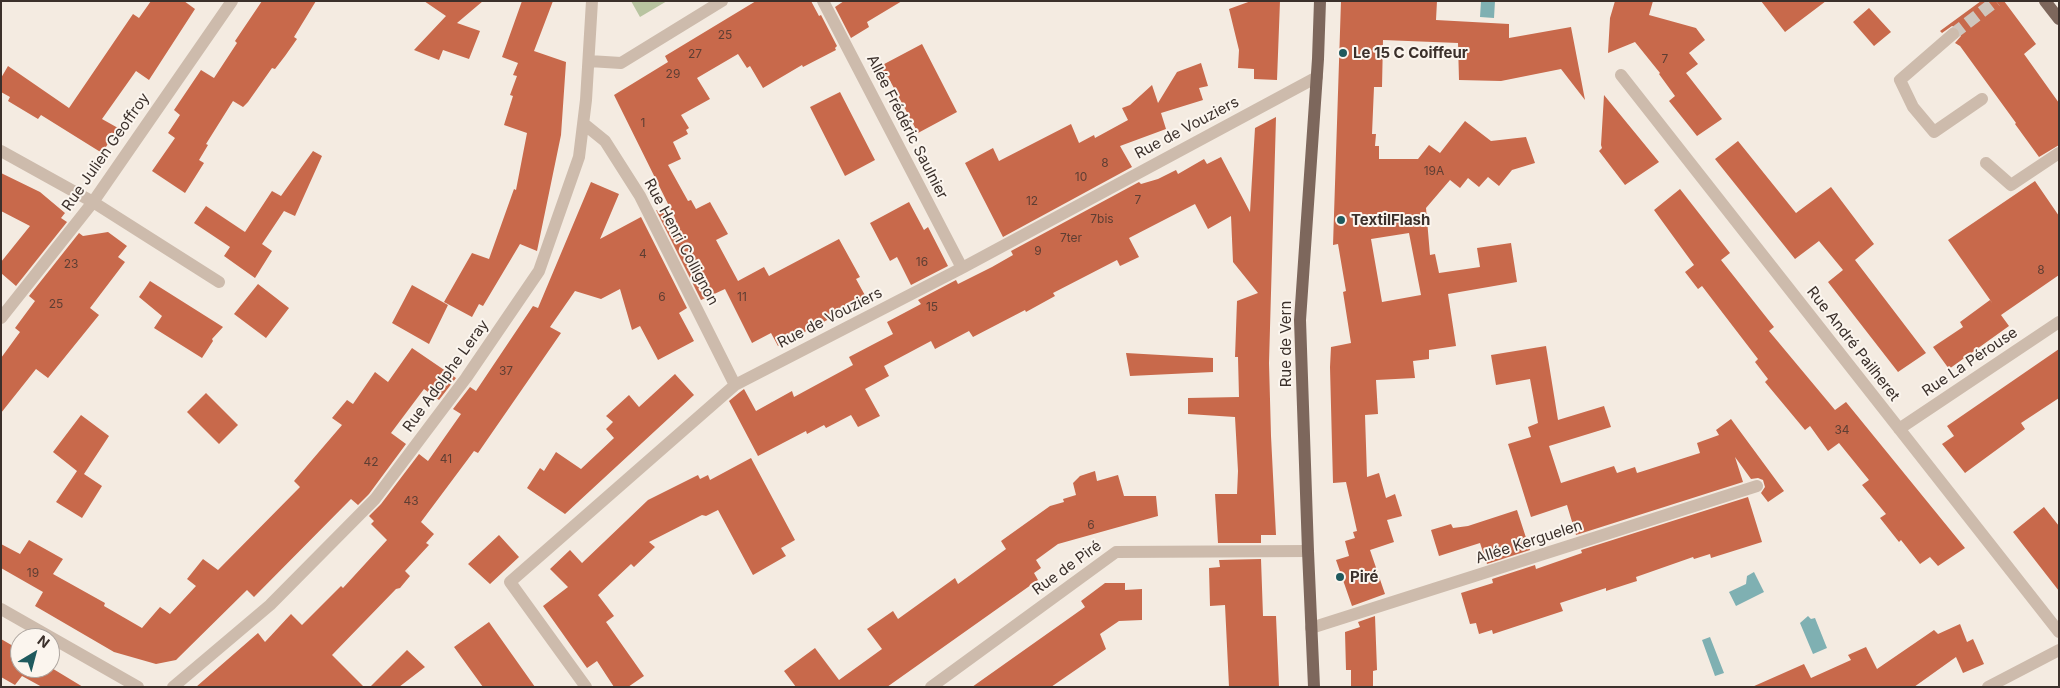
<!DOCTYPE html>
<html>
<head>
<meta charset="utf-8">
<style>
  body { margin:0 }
  #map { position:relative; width:2060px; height:688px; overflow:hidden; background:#f4ebe1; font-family:Inter,sans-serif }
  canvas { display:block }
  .frame { position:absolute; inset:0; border:2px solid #3b302b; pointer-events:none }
  .north { position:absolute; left:10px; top:628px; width:50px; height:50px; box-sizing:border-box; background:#fbf5ee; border:1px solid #aea6a0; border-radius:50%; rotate:37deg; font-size:14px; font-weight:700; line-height:20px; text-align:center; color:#3b302b }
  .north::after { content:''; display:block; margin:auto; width:18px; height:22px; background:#1f5a5e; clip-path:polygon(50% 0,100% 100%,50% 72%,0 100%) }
</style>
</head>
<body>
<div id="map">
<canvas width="2060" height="688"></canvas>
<div class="frame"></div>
<div class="north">N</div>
</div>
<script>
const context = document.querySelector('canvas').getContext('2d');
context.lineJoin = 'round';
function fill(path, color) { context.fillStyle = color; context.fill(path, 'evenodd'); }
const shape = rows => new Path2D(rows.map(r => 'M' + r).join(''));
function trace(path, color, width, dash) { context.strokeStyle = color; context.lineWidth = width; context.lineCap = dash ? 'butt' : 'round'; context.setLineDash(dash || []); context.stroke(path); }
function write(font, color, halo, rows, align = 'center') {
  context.font = font + ' Inter,sans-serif'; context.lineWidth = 4; context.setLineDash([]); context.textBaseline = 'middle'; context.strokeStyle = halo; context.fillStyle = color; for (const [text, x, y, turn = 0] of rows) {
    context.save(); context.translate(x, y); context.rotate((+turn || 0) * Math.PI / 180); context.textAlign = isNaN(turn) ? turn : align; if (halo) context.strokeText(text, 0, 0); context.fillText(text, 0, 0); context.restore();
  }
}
fill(shape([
  [631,1,667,1,640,17]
]), '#b8c4a0');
fill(shape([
  [1481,1,1495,1,1494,18,1480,17],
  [1754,572,1764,592,1736,606,1729,592,1746,584,1747,576],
  [1808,616,1811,619,1815,618,1827,648,1813,654,1800,623],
  [1710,637,1724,673,1715,676,1702,640]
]), '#7fb0b2');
fill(shape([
  [151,1,184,1,195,9,149,80,136,71,102,119,118,128,102,153,41,115,38,119,8,101,10,97,1,92,1,78,8,66,69,108,133,14,139,18],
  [262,1,316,1,294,37,297,39,285,56,275,69,272,68,248,102,243,107,233,101,206,144,208,145,199,160,204,163,185,193,152,171,175,138,168,133,180,115,174,110,201,70,214,78,237,43,235,41],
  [424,1,483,1,457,23,480,31,469,59,443,50,439,60,414,50,446,16],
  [522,1,553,1,534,51,566,62,561,135,537,251,520,244,483,306,479,304,472,317,444,302,472,253,489,259,514,189,516,190,527,133,504,125,513,96,510,95,517,76,513,75,518,63,502,57],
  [756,1,811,1,819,16,821,15,837,46,835,48,836,50,803,67,802,65,763,88,750,66,747,68,738,54,697,78,710,99,681,115,689,128,686,130,688,134,673,142,681,159,668,165,688,201,691,200,696,209,710,202,728,234,716,240,738,281,764,267,769,276,839,239,860,277,856,279,867,299,778,346,771,333,752,343,725,289,701,300,656,210,675,218,614,95,668,62,665,56],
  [844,1,902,1,867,22,869,27,851,38,835,7],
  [1251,1,1280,1,1277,80,1254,79,1254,69,1238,68,1239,50,1229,9],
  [1341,1,1437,1,1436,20,1509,24,1509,38,1571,27,1585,100,1561,69,1501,81,1459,80,1458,43,1383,40,1382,87,1374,87,1372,134,1376,134,1375,146,1379,146,1379,159,1418,159,1429,145,1440,153,1465,121,1491,141,1526,137,1535,163,1512,170,1499,186,1488,177,1479,187,1468,178,1460,188,1450,180,1426,208,1430,255,1435,254,1439,273,1480,267,1477,248,1511,243,1517,282,1448,294,1456,346,1429,350,1429,359,1413,361,1415,378,1376,380,1378,414,1365,415,1367,477,1379,473,1386,498,1395,494,1402,516,1387,520,1394,542,1370,550,1385,594,1352,606,1336,560,1349,556,1345,541,1355,538,1353,532,1357,531,1346,482,1333,483,1330,367,1331,347,1351,343,1343,292,1346,291,1338,244,1333,245],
  [1409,233,1421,295,1382,302,1371,239],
  [1615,1,1653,1,1649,15,1696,28,1705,40,1689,53,1698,64,1686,73,1722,119,1697,136,1669,101,1675,96,1659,74,1660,73,1635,42,1608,53,1610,18],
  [1761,1,1826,1,1785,32],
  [1981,1,2004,1,2036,44,2024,54,2059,103,2059,145,2039,157,2015,124,2016,123,1960,46,1955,43,1961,36,1959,29,1952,26,1942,33,1940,31],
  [1869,8,1891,32,1874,46,1853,22],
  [922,44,957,112,918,133,888,77,871,71],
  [1201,63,1208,86,1199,88,1203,100,1161,113,1166,129,1120,146,1132,167,1003,237,965,163,993,148,999,161,1071,124,1079,143,1094,135,1095,138,1128,120,1122,108,1130,105,1152,85,1158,103,1177,72],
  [840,92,875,160,845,176,810,107],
  [1604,95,1659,162,1625,185,1599,151,1602,148,1601,145],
  [1276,117,1269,363,1271,436,1276,535,1261,535,1261,543,1218,543,1215,494,1237,494,1238,471,1235,417,1188,414,1188,398,1239,397,1238,357,1235,357,1237,301,1258,293,1233,262,1231,216,1208,229,1195,204,1129,238,1139,257,1120,266,1117,260,1053,293,1055,296,1026,312,1025,310,973,337,969,331,935,349,931,341,884,366,889,376,865,389,880,416,858,427,851,415,826,428,824,425,807,434,806,431,758,456,729,401,740,392,744,389,756,411,792,391,794,397,853,365,849,357,893,334,887,322,921,304,918,300,956,280,958,284,992,267,1013,255,1011,251,1139,182,1141,184,1158,179,1176,170,1178,174,1204,159,1207,164,1221,157,1250,212,1255,128],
  [1738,141,1796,213,1831,187,1874,244,1855,260,1926,353,1898,372,1828,282,1843,270,1819,241,1795,259,1715,159],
  [313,151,322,156,295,216,284,211,262,244,272,251,255,278,224,256,230,247,194,223,206,206,245,232,272,191,281,196],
  [1,173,40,192,65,213,61,218,67,222,16,286,1,273,1,262,30,226,1,211],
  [2035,181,2059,216,2059,275,2001,315,2009,326,1949,369,1933,347,1963,327,1960,322,1990,300,1993,304,1948,240],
  [591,182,619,194,600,239,641,217,687,308,679,313,694,341,658,360,640,326,632,330,620,289,601,299,575,291,550,327,561,333,478,453,474,451,421,522,434,534,426,543,429,545,405,571,410,576,400,588,396,589,332,655,364,687,196,687,258,633,265,642,291,614,302,625,341,586,343,588,387,540,371,524,374,521,369,516,381,504,419,454,428,461,461,414,453,409,470,387,476,391,533,306,538,308],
  [1680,189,1730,253,1721,260,1774,327,1769,331,1835,410,1846,402,1965,548,1938,566,1930,557,1920,564,1901,540,1899,542,1880,518,1886,514,1862,485,1869,480,1839,443,1828,451,1810,426,1805,430,1765,382,1768,379,1755,362,1758,359,1702,286,1698,289,1685,272,1694,265,1654,210],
  [909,202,924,230,928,227,948,266,911,285,897,257,890,261,870,223],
  [108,232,127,246,118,257,125,262,90,308,99,315,48,378,36,369,1,413,1,358,20,332,15,328,35,301,29,296,79,233,83,236],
  [150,281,223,327,212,339,213,341,202,358,154,328,162,316,139,297],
  [258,284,289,308,266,338,234,314],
  [412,285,448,305,429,344,392,323],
  [1546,346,1558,420,1604,406,1611,427,1549,446,1561,483,1614,466,1617,473,1635,467,1637,473,1700,453,1697,443,1719,435,1716,430,1731,419,1784,491,1768,502,1761,493,1765,487,1763,480,1758,478,1751,479,1735,457,1743,482,1576,535,1567,505,1531,517,1508,444,1531,437,1528,427,1538,423,1530,379,1496,385,1491,355],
  [412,348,456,378,439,400,424,389,391,433,406,444,369,494,358,505,351,499,254,597,247,590,176,660,156,664,114,652,35,606,43,592,1,568,1,544,20,554,29,540,63,559,53,574,105,603,104,606,142,628,160,607,170,614,196,586,187,579,203,559,218,570,300,487,294,481,342,425,332,418,347,400,353,404,375,372,388,382],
  [2059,349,2059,398,2021,423,2025,429,1965,473,1942,444,1954,436,1947,426],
  [1126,353,1213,358,1213,372,1130,376],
  [675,374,694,395,565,514,527,488,540,468,544,471,556,452,581,469,614,438,606,429,613,422,606,416,629,395,639,407],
  [206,393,238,425,219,444,187,412],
  [81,415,109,436,84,474,102,486,82,518,56,502,77,471,53,452],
  [751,458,795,540,781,548,786,556,753,575,718,510,706,516,702,515,649,542,655,547,634,567,631,564,598,595,614,616,606,622,644,676,628,687,614,687,597,661,587,668,543,606,568,587,550,569,570,550,582,563,648,500,698,475,700,479,708,475,710,480],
  [1095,471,1097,481,1118,475,1124,496,1156,496,1158,516,1058,544,1036,560,1041,568,1034,573,1038,580,887,687,796,687,784,671,815,648,839,680,882,649,867,629,893,611,898,619,955,578,958,584,1006,549,1001,541,1050,506,1064,502,1063,499,1076,495,1073,483,1080,476],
  [1748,497,1762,542,1711,558,1710,554,1694,559,1693,557,1636,577,1637,581,1606,591,1606,588,1560,603,1563,611,1493,634,1492,630,1479,634,1476,623,1470,624,1461,593,1493,583,1492,579,1535,565,1536,569,1582,553,1581,550],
  [2044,507,2059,526,2059,591,2013,532],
  [1517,510,1530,550,1487,564,1480,543,1439,556,1431,530,1451,524,1453,528,1468,526],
  [499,535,519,557,490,584,468,564],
  [1261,559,1263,616,1276,616,1279,687,1229,687,1225,605,1210,606,1209,568,1220,567,1219,560],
  [1105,583,1125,583,1125,590,1142,589,1142,620,1119,621,1100,634,1106,649,1051,687,972,687,1085,607,1081,601],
  [1375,616,1377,670,1373,671,1373,687,1351,687,1351,670,1346,670,1345,632,1360,627,1358,622],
  [489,622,535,687,483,687,454,647],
  [1960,624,1967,642,1973,639,1984,664,1963,673,1956,657,1914,687,1752,687,1804,664,1811,678,1851,660,1848,655,1866,647,1877,669,1934,630,1938,634],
  [1,639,20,650,20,668,50,667,83,687,42,687,22,676,15,685,1,677],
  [407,650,425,667,399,687,370,687]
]), '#c8694b');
trace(shape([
  [1953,34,1996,1]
]), '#cfc6bd', 12, [12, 6]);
trace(shape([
  [823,1,962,268],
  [1953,34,1900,80,1913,107,1934,132,1982,99],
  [589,61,621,63,722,1],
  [1621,75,2059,632],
  [584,124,605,141,640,196,735,385],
  [1,151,93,202,219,282],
  [1986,163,2011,185,2059,153],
  [1,318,93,202,232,1],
  [1899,429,2059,322],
  [1,609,138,687],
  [1311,628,1757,486],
  [173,687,270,605,375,499,466,378,539,271,579,157,586,100,592,1],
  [586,687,510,582,735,385,962,268,1317,77],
  [931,687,1116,552,1308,551],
  [1988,687,2059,650]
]), '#cdbbac', 12);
trace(shape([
  [2045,1,2059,19],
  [1314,687,1308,551,1300,320,1318,59,1320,1]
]), '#7d675c', 12);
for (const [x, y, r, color] of [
  [1343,53,5,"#1f5a5e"],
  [1341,220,5,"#1f5a5e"],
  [1340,577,5,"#1f5a5e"]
]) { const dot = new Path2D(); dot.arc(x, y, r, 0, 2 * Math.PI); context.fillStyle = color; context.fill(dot); trace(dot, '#fbf5ee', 2); }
write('12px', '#5e3e33', null, [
  ["25",725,35],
  ["27",695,54],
  ["7",1665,59],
  ["29",673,74],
  ["1",643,123],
  ["8",1105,163],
  ["19A",1434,171],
  ["10",1081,177],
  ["7",1138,200],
  ["12",1032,201],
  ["7bis",1102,219],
  ["7ter",1071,238],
  ["9",1038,251],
  ["4",643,254],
  ["16",922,262],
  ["23",71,264],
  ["8",2041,270],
  ["6",662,297],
  ["11",742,297],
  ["25",56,304],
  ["15",932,307],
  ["37",506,371],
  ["34",1842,430],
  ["41",446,459],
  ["42",371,462],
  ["43",411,501],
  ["6",1091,525],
  ["19",33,573]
]);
write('bold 15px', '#3b302b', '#fbf5ee', [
  ["Le 15 C Coiffeur",1353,53],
  ["TextilFlash",1351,220],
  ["Piré",1350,577]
], 'left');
write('15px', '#3b302b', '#fbf5ee', [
  ["Allée Frédéric Saulnier",907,127,63],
  ["Rue de Vouziers",1187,128,-28],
  ["Rue Julien Geoffroy",106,152,-55],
  ["Rue Henri Collignon",681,242,62],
  ["Rue de Vouziers",830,318,-27],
  ["Rue de Vern",1286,344,-90],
  ["Rue André Pailheret",1853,344,52],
  ["Rue La Pérouse",1970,362,-34],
  ["Rue Adolphe Leray",446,376,-54],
  ["Allée Kerguelen",1529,542,-18],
  ["Rue de Piré",1067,568,-36]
]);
</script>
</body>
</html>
